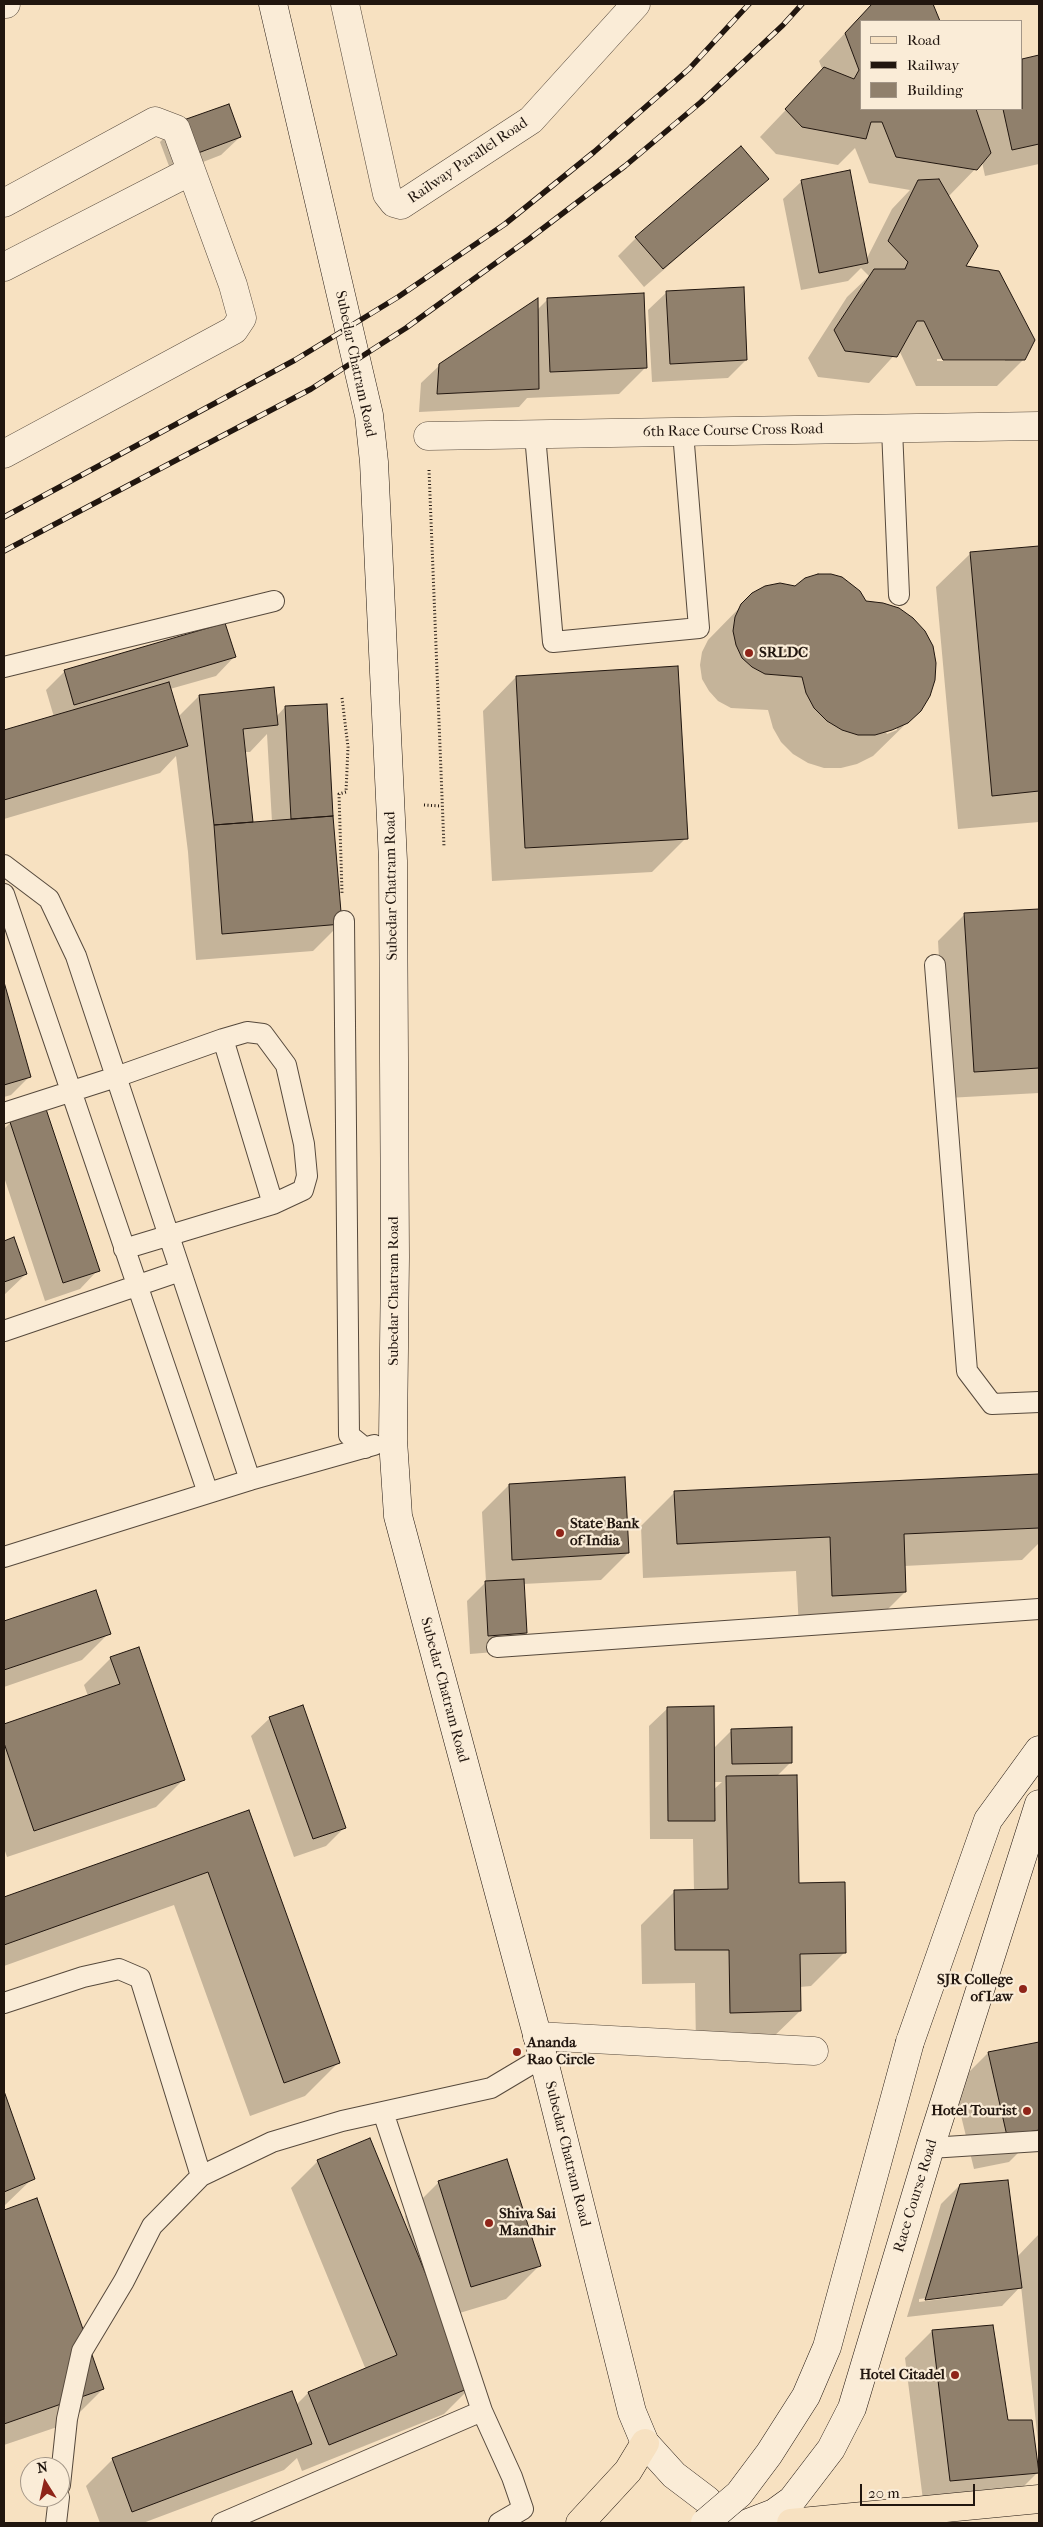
<!DOCTYPE html>
<html>
<head>
<meta charset="utf-8">
<style>
  body { margin:0 }
  #map { position:relative; width:1043px; height:2527px; overflow:hidden; background:#f7e1c1; font-family:"IM FELL French Canon",serif }
  canvas { display:block }
  .frame { position:absolute; inset:0; border:5px solid #21160f; pointer-events:none }
  .legend { position:absolute; left:860px; top:20px; width:162px; height:90px; box-sizing:border-box; background:#faecd7; border:1px solid #a39687; margin:0; padding:6px 9px; list-style:none; font-size:15px; color:#21160f }
  .legend li { display:flex; align-items:center; gap:10px; height:25px }
  .legend b { width:25px; border:1px solid #a39687 }
  .north { position:absolute; left:20px; top:2457px; width:50px; height:50px; box-sizing:border-box; background:#faecd7; border:1px solid #a39687; border-radius:50%; rotate:350deg; font-size:14px; font-weight:700; line-height:20px; text-align:center; color:#21160f }
  .north::after { content:''; display:block; margin:auto; width:18px; height:22px; background:#8f2418; clip-path:polygon(50% 0,100% 100%,50% 72%,0 100%) }
  .scale { position:absolute; left:860px; top:2484px; width:115px; height:22px; box-sizing:border-box; border:2px solid #21160f; border-top:0; padding-left:6px; font-size:15px; line-height:18px; white-space:nowrap; color:#21160f; -webkit-text-stroke:4px #faecd7; paint-order:stroke }
</style>
</head>
<body>
<div id="map">
<canvas width="1043" height="2527"></canvas>
<div class="frame"></div>
<ul class="legend">
<li><b style="height:6px;background:#f7e1c1"></b>Road</li>
<li><b style="height:6px;background:#21160f"></b>Railway</li>
<li><b style="height:14px;background:#90806c"></b>Building</li>
</ul>
<div class="north">N</div>
<div class="scale">20 m</div>
</div>
<script>
const context = document.querySelector('canvas').getContext('2d');
context.lineJoin = 'round';
function fill(path, color) { context.fillStyle = color; context.fill(path, 'evenodd'); }
const shape = rows => new Path2D(rows.map(r => 'M' + r).join(''));
function trace(path, color, width, dash) { context.strokeStyle = color; context.lineWidth = width; context.lineCap = dash ? 'butt' : 'round'; context.setLineDash(dash || []); context.stroke(path); }
function write(font, color, halo, rows, align = 'center') {
  context.font = font + ' "IM FELL French Canon",serif'; context.lineWidth = 4.5; context.setLineDash([]); context.textBaseline = 'middle'; context.strokeStyle = halo; context.fillStyle = color; for (const [text, x, y, turn = 0] of rows) {
    context.save(); context.translate(x, y); context.rotate((+turn || 0) * Math.PI / 180); context.textAlign = isNaN(turn) ? turn : align; if (halo) context.strokeText(text, 0, 0); context.fillText(text, 0, 0); context.restore();
  }
}
fill(shape([
  [872,4,931,4,938,21,862,21,862,109,1022,109,1022,60,1039,56,1039,164,985,176,982,162,948,197,964,267,1024,359,997,386,916,386,899,350,869,383,818,377,808,358,847,297,869,276,861,268,848,281,801,290,783,199,802,181,866,260,892,209,910,190,869,183,855,148,838,165,776,154,760,137,823,71,819,61],
  [1005,358,1005,361,937,361,937,359],
  [179,123,240,137,221,155,172,174,160,142],
  [767,179,644,287,618,256,636,238],
  [667,292,746,360,728,378,652,382,648,310],
  [548,299,646,367,619,394,527,398,519,407,419,412,421,383,440,365,537,310],
  [1039,548,1039,822,958,829,936,587,970,554],
  [830,575,851,584,865,602,920,710,873,756,857,764,841,768,824,768,808,763,793,754,781,742,773,728,768,710,731,708,718,701,709,691,702,679,700,665,702,652,708,640,753,594,796,587],
  [897,727,897,730,887,734,886,732],
  [234,657,216,676,170,689,178,717,199,696,276,717,285,707,332,816,340,924,313,951,196,960,188,852,176,756,160,773,4,819,4,732,54,717,46,690,65,671],
  [267,734,272,822,252,823,245,752,250,752],
  [516,677,686,838,652,872,492,881,483,711],
  [1039,910,1039,1093,947,1098,938,941,965,914],
  [4,986,29,1077,11,1095,4,1097],
  [10,1123,98,1270,80,1289,45,1301,4,1177,4,1129],
  [13,1239,26,1274,4,1295,4,1242],
  [1039,1475,1039,1543,1022,1560,904,1566,905,1592,871,1626,799,1629,796,1571,643,1578,641,1526,675,1492],
  [509,1485,628,1553,601,1580,523,1584,525,1633,507,1651,470,1654,467,1601,486,1582,482,1512],
  [95,1592,109,1633,82,1660,4,1687,4,1623],
  [111,1658,183,1780,156,1807,7,1857,4,1848,4,1725,88,1696,84,1685],
  [668,1708,713,1749,732,1730,791,1762,776,1777,798,1884,845,1952,811,1986,800,1987,800,2011,766,2044,696,2046,695,1983,642,1984,641,1925,675,1891,694,1891,693,1839,650,1839,649,1726],
  [713,1782,722,1782,713,1790],
  [270,1718,345,1827,326,1846,294,1857,251,1736],
  [248,1812,339,2062,305,2096,250,2116,174,1905,4,1966,4,1899],
  [1039,2043,1039,2135,1036,2135,1009,2162,974,2169,954,2087,988,2053],
  [4,2095,33,2178,4,2206],
  [318,2161,408,2234,410,2234,405,2216,439,2182,539,2266,506,2299,443,2318,471,2387,444,2414,302,2471,297,2458,284,2470,143,2523,100,2523,86,2486,113,2459,296,2405,308,2393,366,2370,291,2188],
  [960,2185,1017,2257,1039,2234,1039,2451,1021,2286,1002,2306,907,2317,941,2204],
  [1002,2289,1002,2291,919,2302,919,2299],
  [36,2200,103,2389,69,2423,4,2445,4,2211],
  [932,2331,1007,2422,1038,2472,1011,2499,924,2508,905,2358]
]), '#0003');
const building = shape([
  [872,4,933,4,940,21,862,21,862,109,976,109,991,153,977,170,896,157,882,122,871,122,866,139,802,127,785,109,824,67,854,79,859,70,845,33,872,4],
  [1039,55,1039,144,1012,150,1003,109,1022,109,1022,59,1039,55],
  [229,104,241,137,190,156,178,122,229,104],
  [741,146,769,179,663,269,635,237,741,146],
  [850,170,868,263,819,273,801,180,850,170],
  [939,179,978,246,966,266,999,271,1035,340,1025,360,943,360,924,321,917,321,897,357,845,351,834,330,874,269,905,269,908,262,888,241,918,180,939,179],
  [744,287,747,360,670,364,666,291,744,287],
  [644,293,647,368,550,372,547,298,644,293],
  [538,298,539,389,437,394,439,364,538,298],
  [1039,546,1039,791,992,796,970,552,1039,546],
  [818,574,831,574,842,577,860,591,866,601,883,603,899,608,913,618,925,631,933,646,936,663,935,680,930,696,921,711,908,723,892,730,875,735,858,735,842,730,827,721,814,708,806,693,802,677,765,674,752,667,742,658,736,645,733,631,735,617,741,604,752,593,765,586,780,583,795,586,805,578,818,574],
  [225,623,236,657,74,705,64,670,225,623],
  [678,666,688,839,525,848,516,676,678,666],
  [169,682,188,746,4,800,4,730,169,682],
  [274,687,278,725,243,729,253,822,214,825,199,695,274,687],
  [327,704,333,816,291,819,285,706,327,704],
  [333,816,342,924,222,934,214,825,333,816],
  [1039,909,1039,1068,974,1072,964,913,1039,909],
  [4,982,31,1077,4,1085,4,982],
  [46,1109,100,1271,63,1283,10,1122,46,1109],
  [14,1237,27,1274,4,1282,4,1241,14,1237],
  [1039,1474,1039,1528,904,1534,906,1592,832,1596,830,1537,677,1544,674,1491,1039,1474],
  [625,1477,629,1553,512,1560,509,1484,625,1477],
  [524,1579,527,1633,488,1636,485,1581,524,1579],
  [96,1590,111,1634,4,1670,4,1621,96,1590],
  [139,1647,185,1780,34,1831,4,1743,4,1724,120,1684,110,1657,139,1647],
  [303,1705,346,1828,313,1839,269,1717,303,1705],
  [714,1706,715,1821,668,1821,667,1707,714,1706],
  [792,1727,792,1763,732,1764,731,1729,792,1727],
  [797,1775,799,1883,845,1882,846,1953,800,1954,801,2011,730,2013,729,1950,675,1950,674,1890,728,1889,726,1776,797,1775],
  [249,1810,340,2063,284,2083,208,1872,4,1945,4,1897,249,1810],
  [1039,2042,1039,2130,1007,2136,988,2052,1039,2042],
  [4,2091,35,2179,4,2192,4,2091],
  [370,2138,472,2387,329,2445,308,2392,397,2355,317,2160,370,2138],
  [507,2159,541,2266,471,2287,438,2181,507,2159],
  [1008,2180,1022,2288,925,2300,960,2184,1008,2180],
  [37,2198,104,2389,4,2424,4,2210,37,2198],
  [993,2325,1008,2420,1032,2420,1039,2473,950,2481,932,2330,993,2325],
  [292,2391,312,2444,132,2512,112,2458,292,2391]
]);
fill(building, '#90806c');
trace(building, '#21160f', 1);
const service = shape([
  [892,429,899,595],
  [535,435,553,642,699,628,683,432],
  [4,667,274,601],
  [4,865,49,899,76,956,250,1480],
  [4,894,208,1493],
  [344,921,349,1435,365,1448],
  [935,965,967,1371,992,1404,1039,1402],
  [223,1039,273,1204],
  [4,1113,116,1077,223,1039,247,1032,263,1034,286,1065,304,1144,307,1176,303,1190,273,1204,124,1249],
  [4,1331,180,1271],
  [4,1557,250,1480,374,1445],
  [497,1647,1039,1609],
  [4,2003,83,1977,119,1969,140,1978,201,2176],
  [383,2112,482,2411,512,2477,523,2509,499,2523],
  [930,2148,1039,2141],
  [60,2485,67,2419,82,2351,124,2281,152,2226,201,2176,272,2142,342,2121,491,2088,543,2057],
  [56,2523,59,2497],
  [222,2523,482,2411]
]);
const minor = shape([
  [4,4,6,4],
  [345,4,387,194,394,203,401,205,531,120,636,4],
  [4,203,155,121,176,129,233,285,242,318,234,330,4,454],
  [4,267,191,171],
  [428,436,1039,426],
  [537,2036,814,2051]
]);
const secondary = shape([
  [273,4,369,415,374,462,393,861,395,1257,393,1440,398,1516,543,2057,632,2412,645,2443,674,2475,707,2500,727,2523],
  [910,2042,988,1820,1039,1750],
  [748,2523,774,2513,792,2500,831,2449,852,2408,930,2148,1039,1804]
]);
const primary = shape([
  [580,2523,628,2471,645,2443],
  [791,2523,1039,2499]
]);
trace(service, '#56493c', 22);
trace(minor, '#56493c', 29);
trace(secondary, '#21160f', 29);
trace(primary, '#21160f', 29);
trace(shape([
  [429,470,444,847],
  [342,698,348,747,346,792,339,794,342,893],
  [424,805,441,806]
]), '#21160f', 3, [1, 2.5]);
trace(service, '#faecd7', 20);
trace(minor, '#faecd7', 28);
trace(secondary, '#faecd7', 28);
trace(primary, '#f7e1c1', 28);
const rail = shape([
  [4,517,295,360,398,297,505,224,594,152,689,69,749,4],
  [4,551,311,389,406,328,529,239,625,166,701,102,783,25,802,4]
]);
trace(rail, '#21160f', 5.5);
trace(rail, '#faecd7', 4, [11]);
const secondaryBridge = shape([
  [705,2523,739,2494,769,2454,806,2396,827,2347,910,2042]
]);
trace(secondaryBridge, '#21160f', 29, []);
trace(secondaryBridge, '#faecd7', 28);
for (const [x, y, r, color] of [
  [749,653,5,"#8f2418"],
  [560,1533,5,"#8f2418"],
  [1023,1989,5,"#8f2418"],
  [517,2052,5,"#8f2418"],
  [1027,2111,5,"#8f2418"],
  [489,2223,5,"#8f2418"],
  [955,2375,5,"#8f2418"]
]) { const dot = new Path2D(); dot.arc(x, y, r, 0, 2 * Math.PI); context.fillStyle = color; context.fill(dot); trace(dot, '#faecd7', 2); }
write('15px', '#21160f', '#faecd7', [
  ["Railway Parallel Road",468,161,-34],
  ["Subedar Chatram Road",355,364,78],
  ["6th Race Course Cross Road",733,431,-1],
  ["Subedar Chatram Road",392,886,-91],
  ["Subedar Chatram Road",394,1291,-90],
  ["Subedar Chatram Road",444,1690,75],
  ["Subedar Chatram Road",567,2154,76],
  ["Race Course Road",916,2196,-73]
]);
write('bold 15px', '#21160f', '#faecd7', [
  ["SRLDC",759,653],
  ["State Bank",570,1524],
  ["of India",570,1541],
  ["SJR College",1013,1980,"right"],
  ["of Law",1013,1997,"right"],
  ["Ananda",527,2043],
  ["Rao Circle",527,2060],
  ["Hotel Tourist",1017,2111,"right"],
  ["Shiva Sai",499,2214],
  ["Mandhir",499,2231],
  ["Hotel Citadel",945,2375,"right"]
], 'left');
</script>
</body>
</html>
